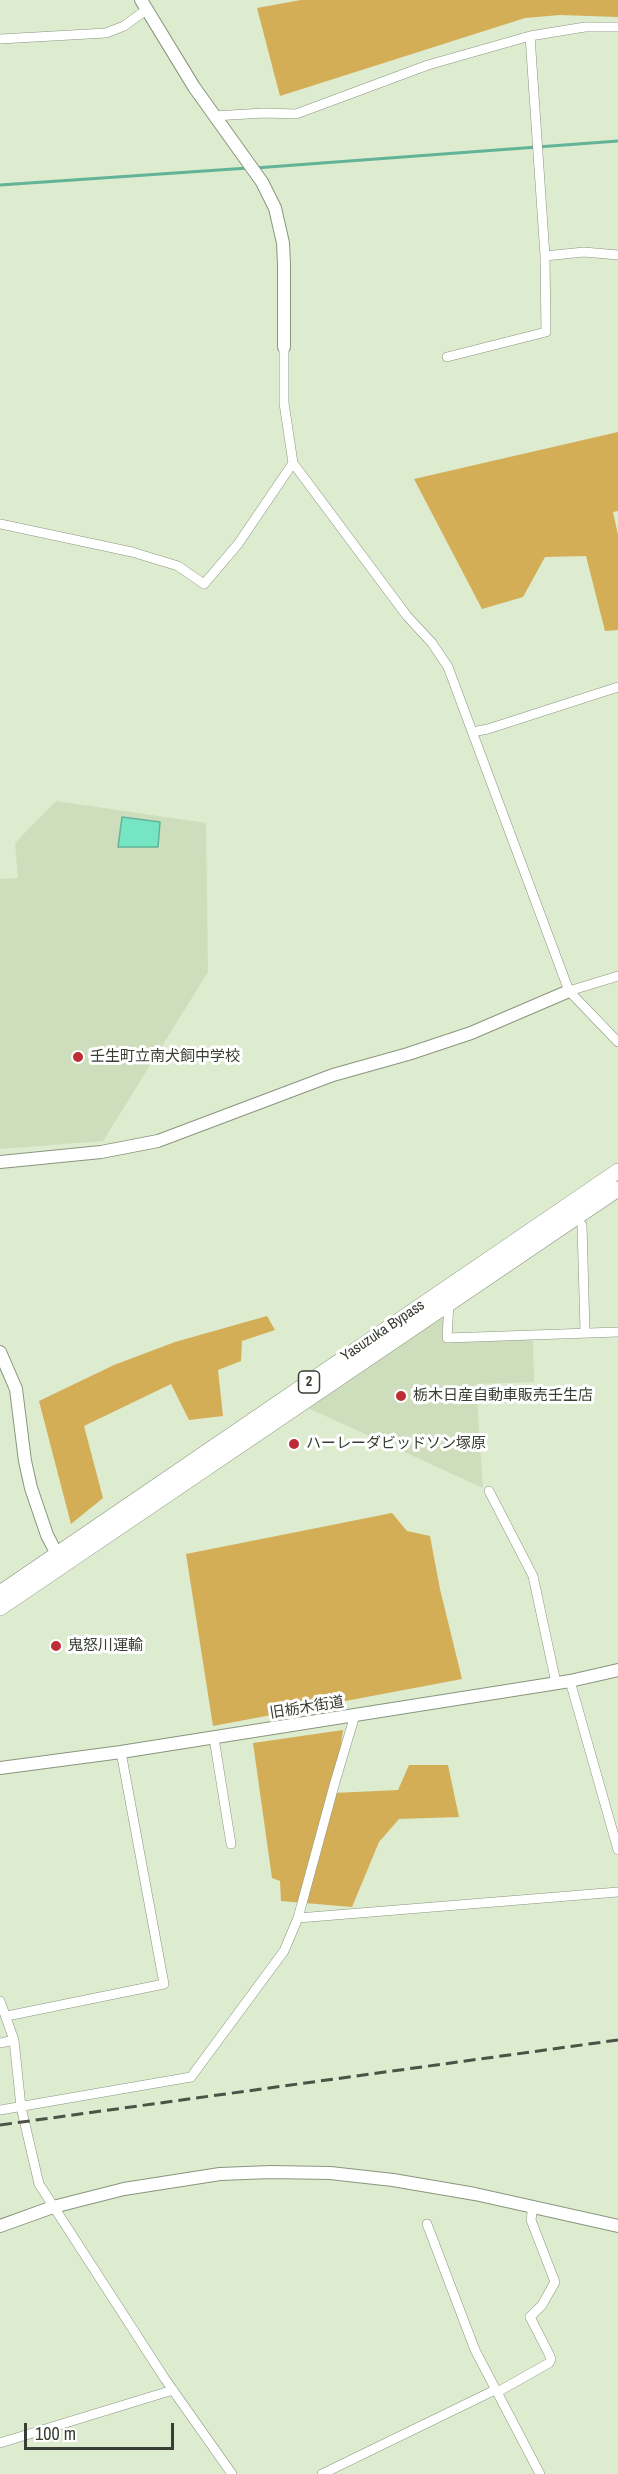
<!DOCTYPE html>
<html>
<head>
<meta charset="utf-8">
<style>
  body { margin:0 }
  #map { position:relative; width:618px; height:2474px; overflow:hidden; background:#ddebcf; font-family:"Archivo Narrow",sans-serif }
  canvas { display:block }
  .scale { position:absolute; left:24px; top:2423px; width:150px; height:27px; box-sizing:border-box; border:3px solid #383e33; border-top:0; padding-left:8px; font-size:18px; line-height:21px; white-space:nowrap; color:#383e33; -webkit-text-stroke:4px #fff; paint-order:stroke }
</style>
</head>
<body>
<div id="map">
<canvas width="618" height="2474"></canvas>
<div class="scale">100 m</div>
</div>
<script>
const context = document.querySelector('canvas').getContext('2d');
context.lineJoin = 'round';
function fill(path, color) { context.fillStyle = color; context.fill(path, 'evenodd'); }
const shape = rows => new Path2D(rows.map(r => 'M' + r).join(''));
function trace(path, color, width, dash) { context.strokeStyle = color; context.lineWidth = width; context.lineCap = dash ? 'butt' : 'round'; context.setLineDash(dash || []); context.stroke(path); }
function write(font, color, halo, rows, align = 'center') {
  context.font = font + ' "Archivo Narrow","Noto Sans JP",sans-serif'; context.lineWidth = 6; context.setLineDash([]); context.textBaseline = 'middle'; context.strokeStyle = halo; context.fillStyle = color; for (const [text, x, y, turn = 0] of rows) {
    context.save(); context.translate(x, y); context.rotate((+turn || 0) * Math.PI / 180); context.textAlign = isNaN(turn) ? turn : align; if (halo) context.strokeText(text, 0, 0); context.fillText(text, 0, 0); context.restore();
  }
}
fill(shape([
  [56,801,206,823,208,972,103,1141,0,1149,0,879,18,878,15,843],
  [444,1312,447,1338,533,1339,534,1382,476,1384,483,1488,308,1408]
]), '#cedebd');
fill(shape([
  [301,0,618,0,618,17,560,15,525,18,280,96,257,8],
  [618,432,618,511,613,512,618,535,618,630,605,631,586,556,545,557,523,597,482,609,414,479],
  [267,1316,275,1330,242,1341,241,1361,218,1370,223,1416,189,1420,171,1384,84,1426,103,1498,71,1524,39,1401,114,1365,175,1342],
  [392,1513,407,1531,430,1536,440,1589,462,1679,213,1726,186,1554],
  [343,1730,334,1793,398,1790,409,1765,448,1765,459,1817,399,1819,379,1842,352,1907,281,1901,280,1881,272,1878,253,1743]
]), '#d3ae57');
const water = shape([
  [122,817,160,822,158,847,118,847,122,817]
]);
fill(water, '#75e5c3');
trace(water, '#63b398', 1.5);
trace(shape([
  [255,168,618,141],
  [0,185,248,168]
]), '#63b398', 3);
const minor = shape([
  [0,39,106,33,124,26,146,10],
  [214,116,264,113,296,114,428,65,530,36,585,27,618,27],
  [545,256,584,252,618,255],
  [284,347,284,403,293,463,407,616,432,643,448,667,569,991,618,1042],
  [447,357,546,332,545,256,530,36],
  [0,524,132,552,178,566,204,584,238,544,293,463],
  [472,732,488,729,618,687],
  [569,991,618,976],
  [582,1225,585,1332],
  [449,1302,447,1338,618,1332],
  [489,1491,533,1576,556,1683],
  [570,1681,618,1850],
  [214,1738,231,1844],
  [298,1918,618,1892],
  [0,2001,14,2040,21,2107,39,2184,165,2379,232,2474],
  [7,2016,164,1984,121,1752],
  [0,2043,14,2040],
  [0,2110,191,2077,284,1951,298,1918,335,1782,355,1715],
  [427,2224,475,2350,540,2474],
  [0,2443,173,2390],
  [322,2474,495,2390,501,2390,549,2363,551,2359,549,2354,530,2317,542,2305,555,2282,531,2220,533,2206]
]);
const tertiary = shape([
  [141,0,194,87,262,182,275,208,283,243,284,264,284,347],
  [0,1162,101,1152,158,1141,333,1075,408,1054,471,1033,569,991],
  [0,1352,16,1389,25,1461,31,1488,47,1535,61,1562],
  [0,1768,121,1752,355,1715,570,1681,618,1670],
  [0,2226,53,2207,124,2189,220,2174,271,2172,330,2173,393,2180,475,2194,618,2226]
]);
const primary = shape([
  [0,1593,618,1171],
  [0,1608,618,1189]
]);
trace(minor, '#89967d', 10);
trace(tertiary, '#89967d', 14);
trace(primary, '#89967d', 16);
trace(minor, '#fff', 9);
trace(tertiary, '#fff', 12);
trace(primary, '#fff', 15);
trace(shape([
  [0,2125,618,2040]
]), '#4c5346', 3, [12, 6]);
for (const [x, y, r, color] of [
  [78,1057,6,"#bd2d35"],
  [401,1396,6,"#bd2d35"],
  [294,1444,6,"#bd2d35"],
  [56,1646,6,"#bd2d35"]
]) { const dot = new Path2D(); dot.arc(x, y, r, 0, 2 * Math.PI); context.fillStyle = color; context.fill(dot); trace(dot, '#fff', 2); }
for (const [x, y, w] of [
  [309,1382,21]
]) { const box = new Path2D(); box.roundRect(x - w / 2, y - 11, w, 22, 4.5); context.fillStyle = '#fff'; context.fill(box); trace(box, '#383e33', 1.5); }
write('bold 14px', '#383e33', null, [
  ["2",309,1382]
]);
write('15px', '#383e33', '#fff', [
  ["壬生町立南犬飼中学校",90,1057],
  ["栃木日産自動車販売壬生店",413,1396],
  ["ハーレーダビッドソン塚原",306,1444],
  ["鬼怒川運輸",68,1646]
], 'left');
write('15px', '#383e33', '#fff', [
  ["Yasuzuka Bypass",383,1331,-34],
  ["旧栃木街道",307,1708,-9]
]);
</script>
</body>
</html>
